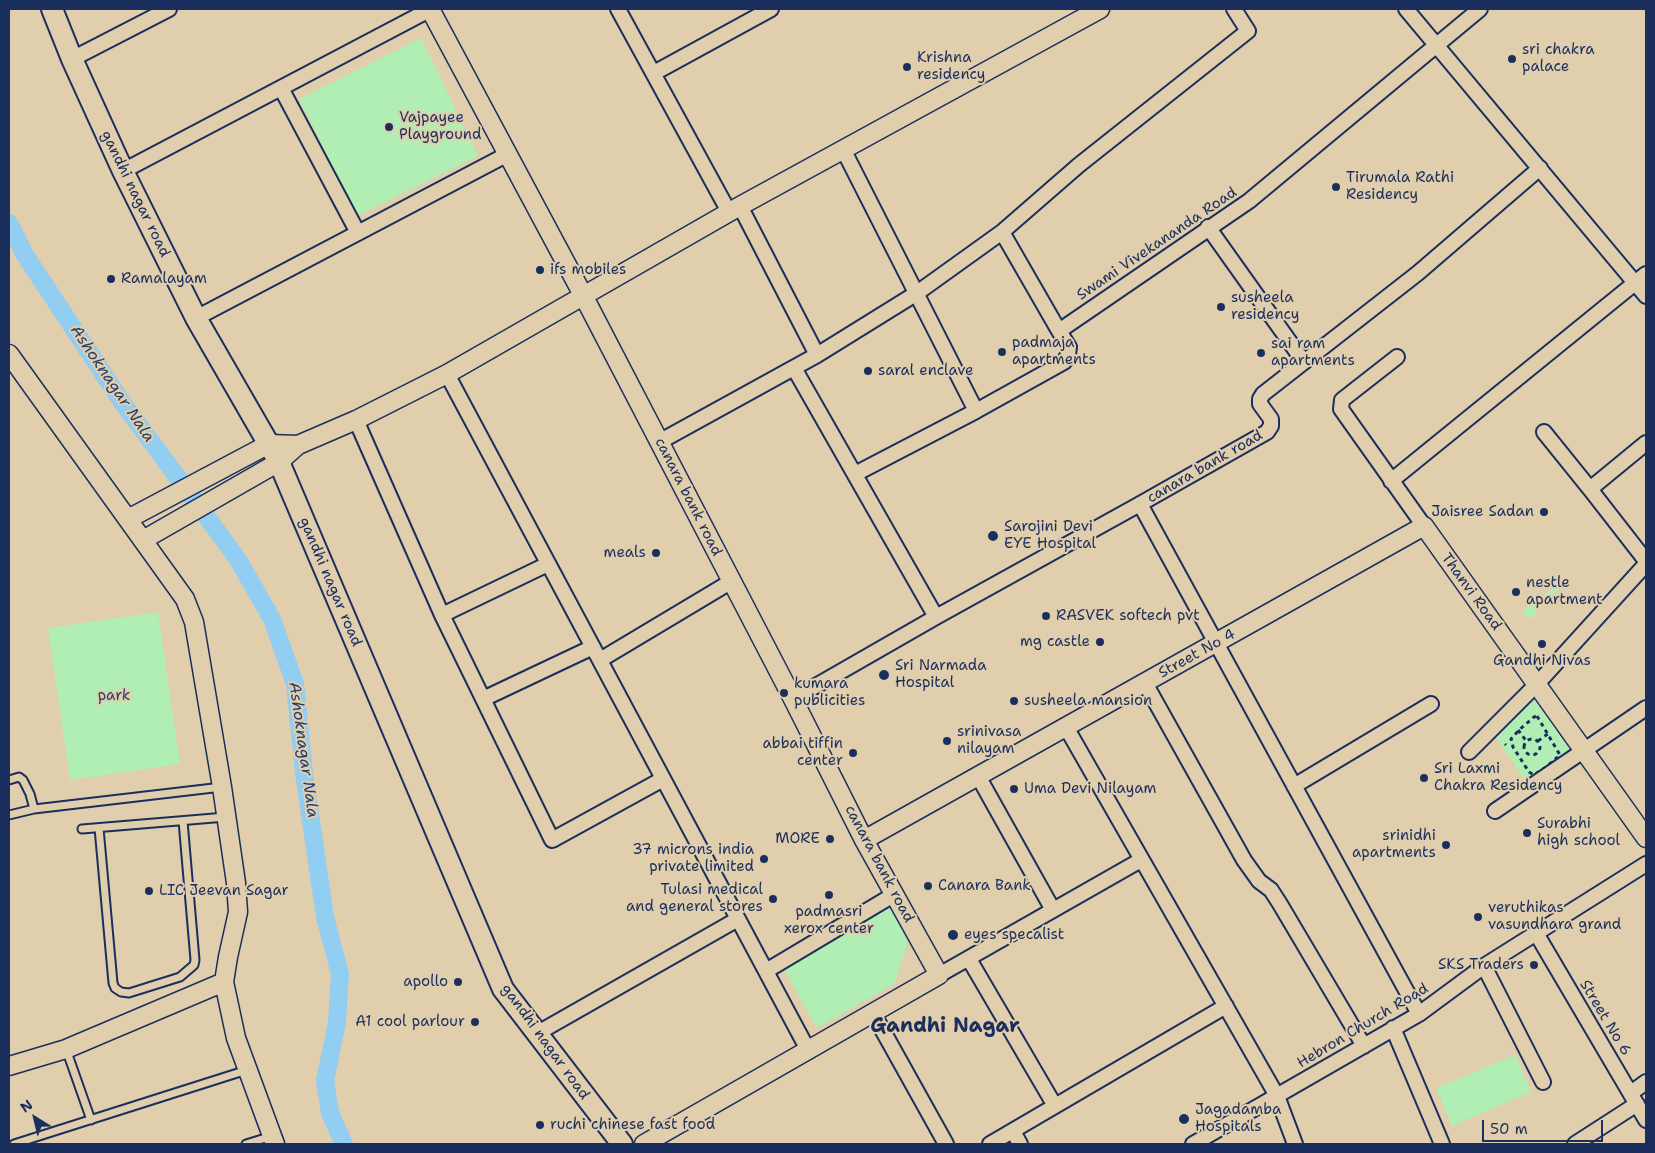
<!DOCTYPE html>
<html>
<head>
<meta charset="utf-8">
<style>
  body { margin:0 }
  #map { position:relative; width:1655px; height:1153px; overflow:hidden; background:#e1ceac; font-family:"Shantell Sans",sans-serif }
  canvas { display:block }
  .frame { position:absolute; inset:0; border:10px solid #1b2f5e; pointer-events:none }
  .north { position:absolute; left:10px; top:1093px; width:50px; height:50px; -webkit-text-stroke:4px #e1ceac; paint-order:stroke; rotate:324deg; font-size:14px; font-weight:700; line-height:20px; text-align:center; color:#1b2f5e }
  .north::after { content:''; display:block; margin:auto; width:18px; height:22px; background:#1b2f5e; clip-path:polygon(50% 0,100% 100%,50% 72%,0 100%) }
  .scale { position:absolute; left:1482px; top:1120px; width:121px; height:22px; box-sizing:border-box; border:2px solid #1b2f5e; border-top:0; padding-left:6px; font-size:15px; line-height:18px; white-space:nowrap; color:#1b2f5e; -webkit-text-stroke:4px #e1ceac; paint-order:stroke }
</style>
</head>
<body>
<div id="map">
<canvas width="1655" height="1153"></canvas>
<div class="frame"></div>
<div class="north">N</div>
<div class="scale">50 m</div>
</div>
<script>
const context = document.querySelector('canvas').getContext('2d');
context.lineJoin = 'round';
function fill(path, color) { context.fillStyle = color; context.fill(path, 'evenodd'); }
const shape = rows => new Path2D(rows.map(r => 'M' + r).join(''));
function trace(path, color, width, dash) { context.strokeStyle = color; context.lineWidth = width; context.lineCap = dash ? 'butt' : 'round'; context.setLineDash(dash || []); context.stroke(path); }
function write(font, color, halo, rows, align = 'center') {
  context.font = font + ' "Shantell Sans",sans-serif'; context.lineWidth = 4; context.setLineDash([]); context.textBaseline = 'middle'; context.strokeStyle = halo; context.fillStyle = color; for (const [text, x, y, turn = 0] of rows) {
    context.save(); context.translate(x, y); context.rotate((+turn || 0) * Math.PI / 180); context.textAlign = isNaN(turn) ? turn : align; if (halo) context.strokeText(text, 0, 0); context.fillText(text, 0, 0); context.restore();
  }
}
fill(shape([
  [421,38,478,156,357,216,299,99],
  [1557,585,1559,588,1530,619,1521,612],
  [158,612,180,764,70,780,48,628],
  [1532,695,1572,754,1527,783,1495,736],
  [889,905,909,939,894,984,817,1028,783,968],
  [1515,1055,1531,1092,1452,1126,1436,1088]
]), '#b1eeb4');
trace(shape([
  [9,223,25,255,122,402,237,558,272,619,295,684,304,773,325,917,340,974,337,1022,325,1081,330,1113,344,1144]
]), '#92cdf2', 18);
const service = shape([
  [9,780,19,777,23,780,30,794,34,809],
  [9,815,34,809,222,787],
  [99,828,113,983,115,988,121,992,129,993,180,977,194,965,195,960,183,821],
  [82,829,226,817],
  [66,1049,91,1120],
  [14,1144,247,1070],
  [246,1144,272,1136]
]);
const minor = shape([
  [618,9,729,212],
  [1406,9,1646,296],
  [72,59,169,9],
  [654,73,771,9],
  [281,88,358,233],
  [843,149,976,411],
  [123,171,431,9],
  [740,206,817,355],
  [1208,227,1304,362],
  [1002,232,1059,331],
  [196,318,508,154],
  [1397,357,1342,400,1341,409,1424,526],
  [794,368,936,617],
  [447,374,808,1050],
  [356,420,442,615,552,840,663,779],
  [1544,432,1590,489],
  [659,442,817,355,917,293,1002,232,1079,165,1248,31,1234,9],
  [1646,443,1590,489,1646,561],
  [855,474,976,411,1064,362,1068,355,1069,347,1059,331,1249,201,1480,9],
  [1391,481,1646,274],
  [1140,504,1419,1014],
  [442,615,548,564],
  [600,660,732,581],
  [1145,683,1244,860,1259,881,1271,890,1280,904,1364,1046],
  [483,699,593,647],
  [793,699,936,617,1140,504,1267,432,1271,426,1271,419,1260,404,1260,399,1263,394,1418,273,1540,168],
  [1066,727,1277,1096,1295,1144],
  [1469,752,1537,684,1646,564],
  [978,776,1053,910],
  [1294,786,1431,704],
  [1495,811,1646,708],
  [1536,933,1646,1120],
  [969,959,1055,1106],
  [1484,966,1543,1082],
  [766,971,895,894],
  [939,975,1141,860],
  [873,1013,946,1144],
  [1393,1028,1442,1144],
  [536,1034,738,919],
  [1631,1093,1646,1082],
  [1013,1131,1020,1144],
  [990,1144,1226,1006],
  [1193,1144,1419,1014,1484,966,1646,864],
  [1575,1144,1637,1104]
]);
const tertiary = shape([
  [430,9,583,295,793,699,864,840,939,975,644,1144],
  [9,354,185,599,194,622,222,787,236,883,238,912,228,957,224,982,236,1038,275,1144],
  [128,519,269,444,298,445],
  [143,540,279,462,298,445,356,420,447,374,740,206,1100,9],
  [864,840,1424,526,1646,838],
  [9,1066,66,1049,224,982]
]);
const secondary = shape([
  [52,9,72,59,123,171,196,318,279,462,503,989,622,1144]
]);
trace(service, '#1b2f5e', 11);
trace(minor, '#1b2f5e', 18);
trace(tertiary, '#1b2f5e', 21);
trace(secondary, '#1b2f5e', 24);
trace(shape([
  [1537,716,1560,755,1546,767,1534,775,1529,772,1513,747,1511,739,1519,730,1534,717,1537,716],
  [1518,730,1527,742],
  '1524 747a8 8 0 1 1 16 0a8 8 0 1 1-16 0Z',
  [1538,741,1549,733],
  [1505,744,1506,745]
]), '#1b2f5e', 3, [4, 4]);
trace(service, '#e1ceac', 7);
trace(minor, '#e1ceac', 14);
trace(tertiary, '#e1ceac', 18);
trace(secondary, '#e1ceac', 20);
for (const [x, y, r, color] of [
  [1512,59,5,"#1b2f5e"],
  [907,67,5,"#1b2f5e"],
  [389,127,5,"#1b2f5e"],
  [1336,187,5,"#1b2f5e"],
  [540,270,5,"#1b2f5e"],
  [111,279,5,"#1b2f5e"],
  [1221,307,5,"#1b2f5e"],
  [1002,352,5,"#1b2f5e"],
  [1261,353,5,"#1b2f5e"],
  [868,371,5,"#1b2f5e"],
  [1544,512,5,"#1b2f5e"],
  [993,536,6,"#1b2f5e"],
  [656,553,5,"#1b2f5e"],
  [1516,592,5,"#1b2f5e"],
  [1046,616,5,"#1b2f5e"],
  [1100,642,5,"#1b2f5e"],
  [1542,644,5,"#1b2f5e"],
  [884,675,6,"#1b2f5e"],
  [784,693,5,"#1b2f5e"],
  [1014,701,5,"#1b2f5e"],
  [947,741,5,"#1b2f5e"],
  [853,753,5,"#1b2f5e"],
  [1424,778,5,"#1b2f5e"],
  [1014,789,5,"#1b2f5e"],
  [1527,833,5,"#1b2f5e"],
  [830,839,5,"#1b2f5e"],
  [1446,845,5,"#1b2f5e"],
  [764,859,5,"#1b2f5e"],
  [928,886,5,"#1b2f5e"],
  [149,891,5,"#1b2f5e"],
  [829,895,5,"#1b2f5e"],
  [773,899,5,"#1b2f5e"],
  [1478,917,5,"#1b2f5e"],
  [953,935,6,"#1b2f5e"],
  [1534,965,5,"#1b2f5e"],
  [458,982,5,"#1b2f5e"],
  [475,1022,5,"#1b2f5e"],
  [1184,1119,6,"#1b2f5e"],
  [540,1125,5,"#1b2f5e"]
]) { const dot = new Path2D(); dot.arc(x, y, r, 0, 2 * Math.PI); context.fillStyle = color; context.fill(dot); trace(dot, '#e1ceac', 2); }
write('15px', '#1b2f5e', '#e1ceac', [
  ["sri chakra",1522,50],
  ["palace",1522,67],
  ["Krishna",917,58],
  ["residency",917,75],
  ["Vajpayee",399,118],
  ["Playground",399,135],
  ["Tirumala Rathi",1346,178],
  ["Residency",1346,195],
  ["ifs mobiles",550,270],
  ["Ramalayam",121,279],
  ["susheela",1231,298],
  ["residency",1231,315],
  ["padmaja",1012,343],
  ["apartments",1012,360],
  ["sai ram",1271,344],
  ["apartments",1271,361],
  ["saral enclave",878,371],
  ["Jaisree Sadan",1534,512,"right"],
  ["Sarojini Devi",1004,527],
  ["EYE Hospital",1004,544],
  ["meals",646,553,"right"],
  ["nestle",1526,583],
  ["apartment",1526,600],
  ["RASVEK softech pvt",1056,616],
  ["mg castle",1090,642,"right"],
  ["Gandhi Nivas",1542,661,"center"],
  ["Sri Narmada",895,666],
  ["Hospital",895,683],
  ["kumara",794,684],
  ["publicities",794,701],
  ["susheela mansion",1024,701],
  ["srinivasa",957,732],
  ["nilayam",957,749],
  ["abbai tiffin",843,744,"right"],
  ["center",843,761,"right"],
  ["Sri Laxmi",1434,769],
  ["Chakra Residency",1434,786],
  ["Uma Devi Nilayam",1024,789],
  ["Surabhi",1537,824],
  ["high school",1537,841],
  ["srinidhi",1436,836,"right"],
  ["apartments",1436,853,"right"],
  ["MORE",820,839,"right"],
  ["37 microns india",754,850,"right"],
  ["private limited",754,867,"right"],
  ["Canara Bank",938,886],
  ["Tulasi medical",763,890,"right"],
  ["and general stores",763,907,"right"],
  ["LIC Jeevan Sagar",159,891],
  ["veruthikas",1488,908],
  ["vasundhara grand",1488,925],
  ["padmasri",829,912,"center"],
  ["xerox center",829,929,"center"],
  ["eyes specalist",964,935],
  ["SKS Traders",1524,965,"right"],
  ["apollo",448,982,"right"],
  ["A1 cool parlour",465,1022,"right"],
  ["Jagadamba",1195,1110],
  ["Hospitals",1195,1127],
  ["ruchi chinese fast food",550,1125]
], 'left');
write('15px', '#1b2f5e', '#e1ceac', [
  ["gandhi nagar road",135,194,64],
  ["Swami Vivekananda Road",1157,244,-34],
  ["canara bank road",1205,467,-30],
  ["canara bank road",688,497,63],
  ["gandhi nagar road",330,582,67],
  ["Thanvi Road",1471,592,54],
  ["Street No 4",1197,654,-29],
  ["canara bank road",879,864,62],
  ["Street No 6",1605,1018,59],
  ["Hebron Church Road",1363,1026,-31],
  ["gandhi nagar road",545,1042,54]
]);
write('15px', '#2a4267', '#e1ceac', [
  ["park",114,696]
]);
write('italic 16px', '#273f6d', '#e1ceac', [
  ["Ashoknagar Nala",112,384,56],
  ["Ashoknagar Nala",303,750,82]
]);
write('bold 20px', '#1b2f5e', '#e1ceac', [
  ["Gandhi Nagar",945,1027]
]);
</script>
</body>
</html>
